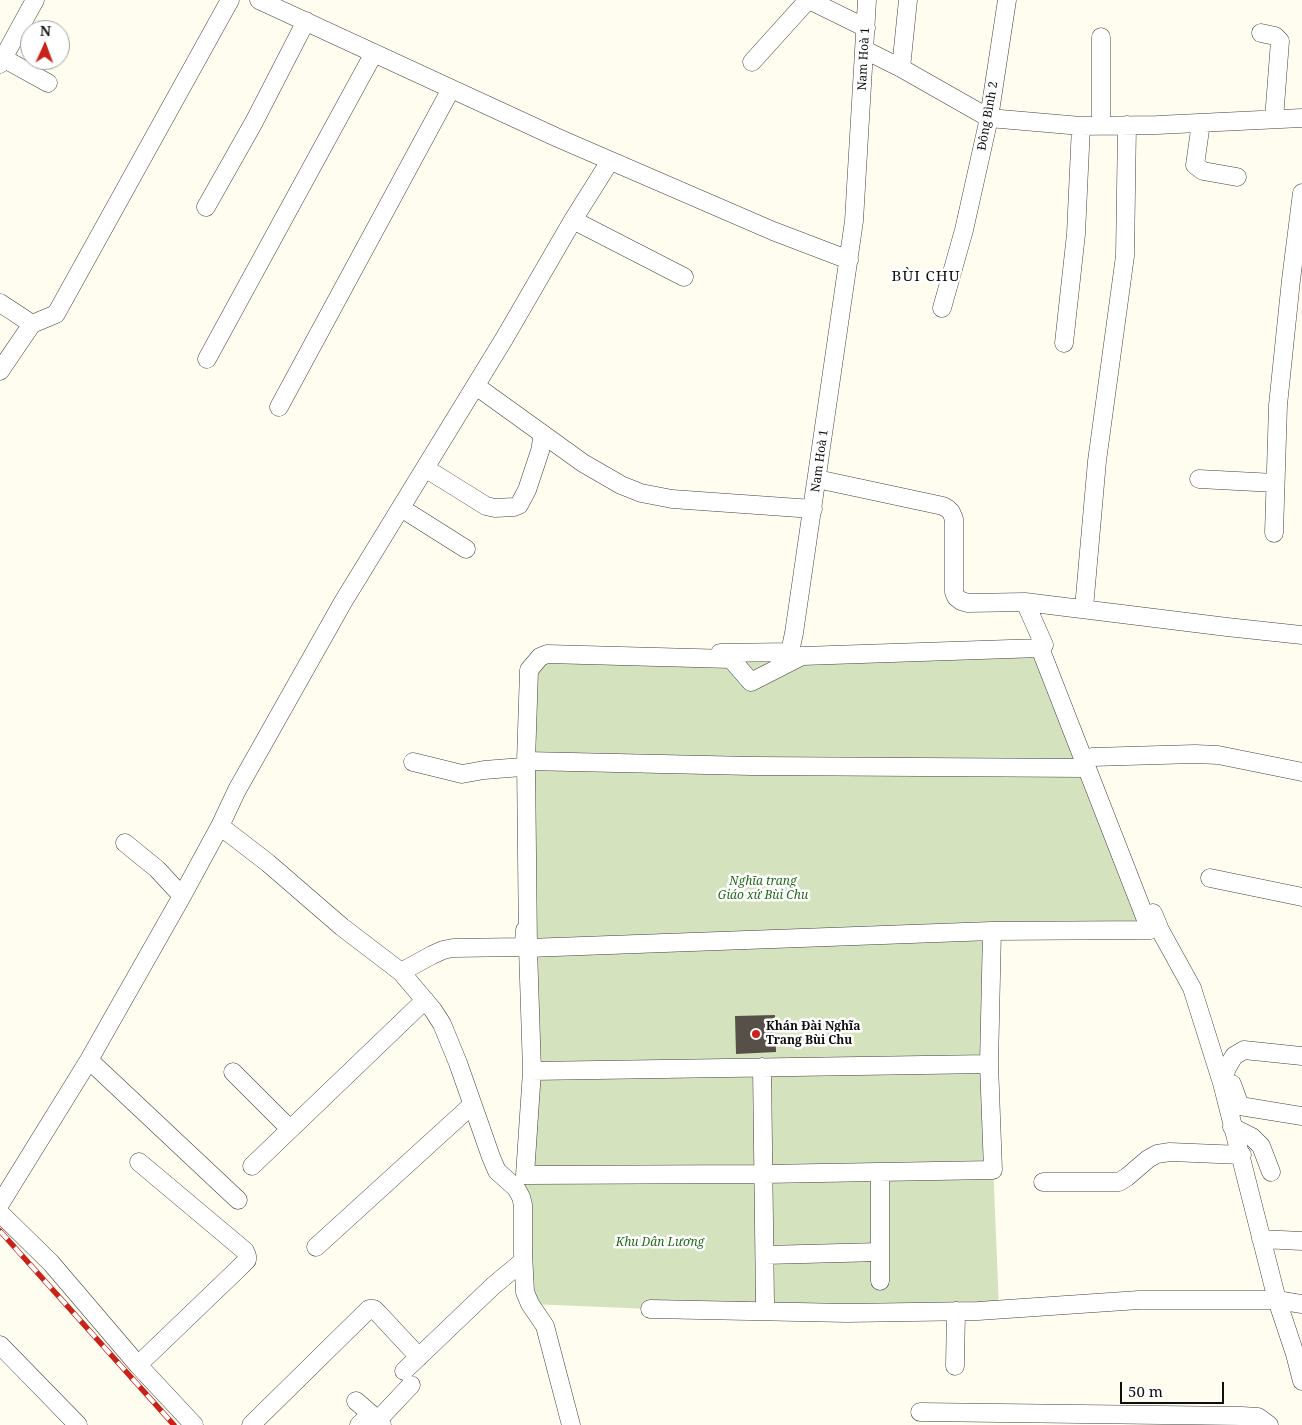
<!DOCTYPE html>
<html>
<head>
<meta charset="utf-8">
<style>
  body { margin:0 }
  #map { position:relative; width:1302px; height:1425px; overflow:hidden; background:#fffdef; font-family:"Noto Serif",serif }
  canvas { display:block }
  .north { position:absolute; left:20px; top:20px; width:50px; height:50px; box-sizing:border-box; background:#fff; border:1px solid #9f9f9f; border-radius:50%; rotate:2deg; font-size:14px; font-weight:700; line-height:20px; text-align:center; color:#0e0e0e }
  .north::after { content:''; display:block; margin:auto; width:18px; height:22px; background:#c9221b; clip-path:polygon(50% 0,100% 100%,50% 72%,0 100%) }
  .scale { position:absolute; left:1120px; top:1382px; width:104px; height:22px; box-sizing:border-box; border:2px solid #0e0e0e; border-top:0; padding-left:6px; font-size:15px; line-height:18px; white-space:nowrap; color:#0e0e0e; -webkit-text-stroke:4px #fff; paint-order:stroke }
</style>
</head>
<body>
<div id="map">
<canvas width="1302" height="1425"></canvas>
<div class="north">N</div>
<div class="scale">50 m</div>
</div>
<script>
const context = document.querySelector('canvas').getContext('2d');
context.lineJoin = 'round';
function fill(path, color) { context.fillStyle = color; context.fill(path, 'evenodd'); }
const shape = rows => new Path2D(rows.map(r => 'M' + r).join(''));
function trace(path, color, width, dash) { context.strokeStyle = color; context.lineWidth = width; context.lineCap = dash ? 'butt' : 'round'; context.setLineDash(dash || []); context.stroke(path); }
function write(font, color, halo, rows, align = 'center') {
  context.font = font + ' "Noto Serif",serif'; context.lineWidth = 5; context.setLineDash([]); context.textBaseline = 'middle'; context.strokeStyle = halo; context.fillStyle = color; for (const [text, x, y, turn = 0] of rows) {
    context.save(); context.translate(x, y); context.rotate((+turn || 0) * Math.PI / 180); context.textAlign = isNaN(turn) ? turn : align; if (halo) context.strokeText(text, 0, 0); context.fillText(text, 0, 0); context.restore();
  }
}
fill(shape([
  [1044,645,1126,851,1160,930,995,935,989,1064,999,1309,650,1309,530,1304,523,1205,532,1066,526,667,547,651,754,653]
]), '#d4e3be');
fill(shape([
  [775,1015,776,1052,736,1054,735,1016]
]), '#575049');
const minor = shape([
  [259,0,558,138,773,231,849,260],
  [809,0,866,28],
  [1261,33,1275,36,1280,41,1274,119],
  [865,50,901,68,989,118,1081,126,1076,234,1064,343],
  [3,58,48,83],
  [752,62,808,0],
  [0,64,35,0],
  [901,68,908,0],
  [1201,123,1195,165,1203,171,1237,177],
  [1101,125,1101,37],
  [1081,126,1157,125,1302,118],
  [206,207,254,122,306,21],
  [573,220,684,277],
  [0,303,32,324,0,371],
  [942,308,964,230,989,118,1007,0],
  [32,324,56,314,230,0],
  [207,359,374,53],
  [476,386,583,463,621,485,641,493,672,499,813,509],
  [279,407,451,89],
  [425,468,486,506,495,508,514,507,519,505,527,490,540,451,543,434],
  [817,479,943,506,948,509,951,512,954,519,954,592,956,597,961,601,968,603,1025,602,1044,645],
  [1199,479,1275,483],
  [401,508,466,549],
  [1274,533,1278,405,1291,280,1302,193],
  [1025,602,1227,627,1302,635],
  [1084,608,1097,461,1125,256,1127,125],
  [1040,648,1150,930,992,931,528,948,526,761,529,670,540,657,547,654,731,659,751,682,802,656,1040,648],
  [720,653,790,652,794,633,854,221,867,0],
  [1092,757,1195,754,1218,755,1302,772],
  [526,761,752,766,1087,768],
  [413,762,462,774,484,770,522,767],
  [125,843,157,869,182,896],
  [1210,878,1302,897],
  [1153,913,1160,930,1192,988,1222,1083,1277,1300,1295,1354,1302,1381],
  [528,948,532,1071,989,1064,992,931],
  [401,972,432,955,443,950,453,948,520,947,524,942,525,930],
  [89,1060,238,1200],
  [762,1067,765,1304],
  [532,1071,525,1175,764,1174,993,1170,989,1064],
  [233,1072,290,1129],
  [1222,1083,1227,1068,1234,1056,1244,1050,1302,1056],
  [1232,1084,1240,1106,1302,1116],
  [1232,1127,1252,1137,1261,1146,1271,1172],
  [252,1166,425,1000],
  [1043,1182,1119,1182,1127,1177,1148,1159,1157,1154,1170,1152,1242,1155],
  [0,1204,89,1060,182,896,220,826],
  [0,1213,51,1263,138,1365,194,1425],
  [1261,1239,1302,1241],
  [316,1247,472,1105],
  [765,1255,880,1252,880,1172],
  [880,1281,880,1252],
  [650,1309,847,1313,978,1311,1139,1300,1277,1300,1302,1304],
  [0,1345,78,1425],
  [138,1365,238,1269,247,1260,247,1256,245,1251,139,1162],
  [955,1366,956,1311],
  [404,1371,493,1286,523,1261],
  [356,1401,371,1414],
  [920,1412,1242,1416,1258,1417,1269,1425],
  [378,1420,411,1385],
  [251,1425,369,1309,374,1309,378,1313,419,1357],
  [359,1425,371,1414,382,1425],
  [571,1425,545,1326,530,1304,525,1292,523,1253,523,1205,521,1197,516,1188,497,1171,491,1157,458,1063,442,1024,433,1010,401,972,342,927,268,863,220,826,237,790,343,602,504,339,573,220,610,161]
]);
trace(minor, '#414141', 19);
trace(minor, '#fff', 18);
const rail = shape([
  [0,1231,174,1425]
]);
trace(rail, '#c9221b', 5.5);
trace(rail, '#fff', 4, [11]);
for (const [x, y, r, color] of [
  [756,1034,5,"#c9221b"]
]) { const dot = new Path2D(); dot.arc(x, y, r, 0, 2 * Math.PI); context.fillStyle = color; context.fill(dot); trace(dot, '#fff', 2); }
write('12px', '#0e0e0e', '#fff', [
  ["Nam Hoà 1",864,59,-87],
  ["Đông Bình 2",988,116,-80],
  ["Nam Hoà 1",820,461,-82]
]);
write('italic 12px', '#236b19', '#fff', [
  ["Nghĩa trang",763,882],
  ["Giáo xứ Bùi Chu",763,896],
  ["Khu Dân Lương",660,1243]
]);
write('bold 12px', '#0e0e0e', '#fff', [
  ["Khán Đài Nghĩa",766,1027],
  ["Trang Bùi Chu",766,1041]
], 'left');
context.letterSpacing = '1px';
write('15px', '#0e0e0e', '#fff', [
  ["BÙI CHU",926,277]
]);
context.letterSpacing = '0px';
</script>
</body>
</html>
